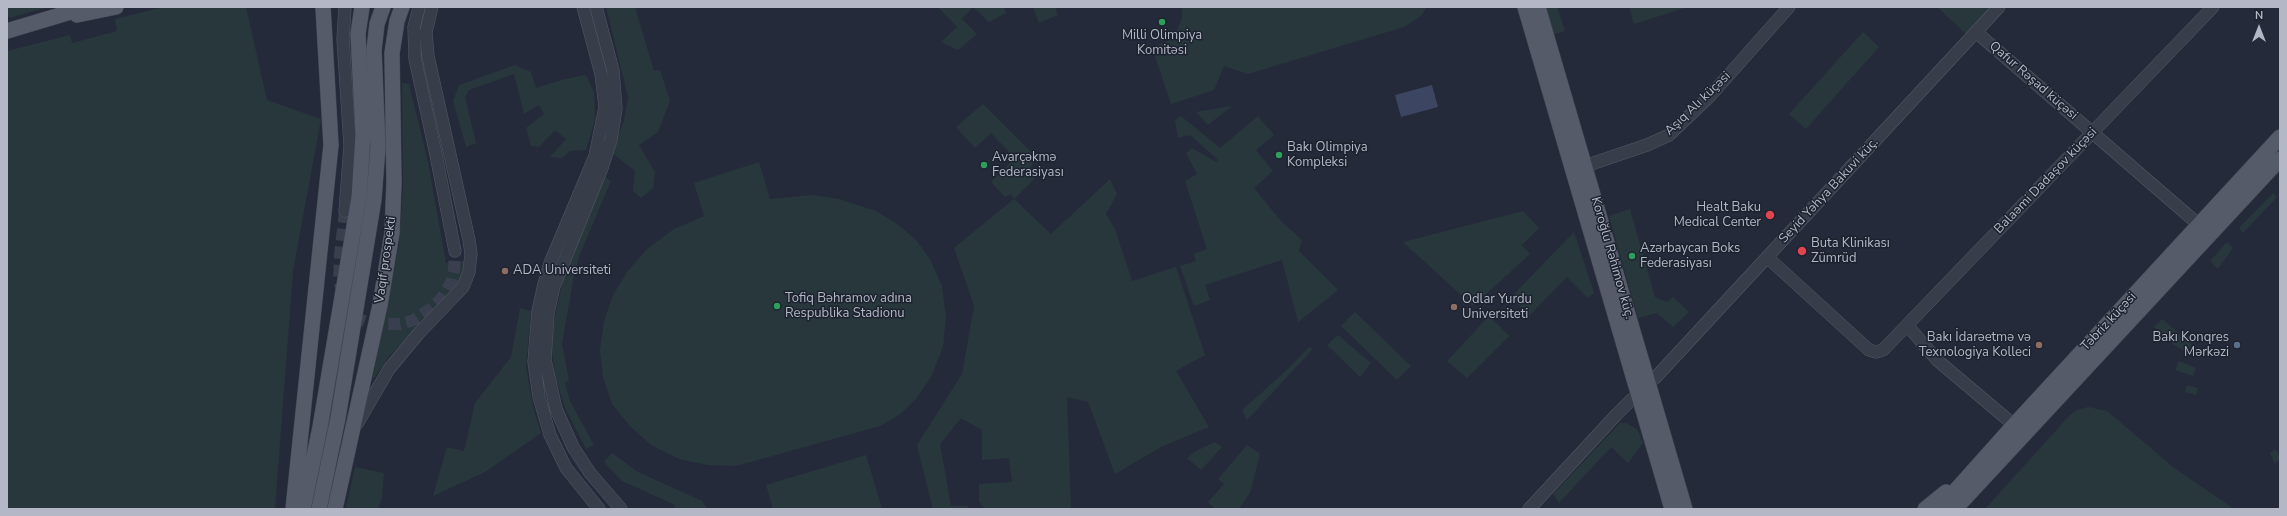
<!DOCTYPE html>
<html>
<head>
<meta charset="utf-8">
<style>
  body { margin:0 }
  #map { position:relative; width:2287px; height:516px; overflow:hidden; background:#252a3a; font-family:"Nunito Sans",sans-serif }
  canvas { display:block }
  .frame { position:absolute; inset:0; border:8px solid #b4b8c6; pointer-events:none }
  .north { position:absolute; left:2239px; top:8px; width:40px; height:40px; -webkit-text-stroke:3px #1d222f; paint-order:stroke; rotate:0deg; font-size:11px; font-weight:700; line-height:16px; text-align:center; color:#b4b8c6 }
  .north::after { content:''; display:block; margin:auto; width:14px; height:18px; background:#b4b8c6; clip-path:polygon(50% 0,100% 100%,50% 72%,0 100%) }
</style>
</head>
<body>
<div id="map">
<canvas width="2287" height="516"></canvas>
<div class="frame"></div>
<div class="north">N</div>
</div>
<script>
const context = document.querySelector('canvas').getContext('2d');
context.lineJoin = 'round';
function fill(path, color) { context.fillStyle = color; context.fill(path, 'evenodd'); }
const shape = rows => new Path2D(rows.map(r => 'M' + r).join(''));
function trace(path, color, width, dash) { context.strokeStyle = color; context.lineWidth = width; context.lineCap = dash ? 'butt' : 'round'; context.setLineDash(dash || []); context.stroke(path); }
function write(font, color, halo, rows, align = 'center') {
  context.font = font + ' "Nunito Sans",sans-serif'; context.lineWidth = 3; context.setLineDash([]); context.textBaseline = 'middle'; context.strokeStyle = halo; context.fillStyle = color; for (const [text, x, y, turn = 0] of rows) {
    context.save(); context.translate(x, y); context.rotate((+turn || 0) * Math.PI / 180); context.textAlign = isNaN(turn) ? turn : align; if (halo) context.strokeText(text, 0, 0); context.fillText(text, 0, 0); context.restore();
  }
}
fill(shape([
  [9,7,49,7,9,18,7,8],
  [164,7,246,7,267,100,321,119,293,271,275,509,7,509,7,51,70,35,72,43,117,31,115,19],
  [606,7,635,7,654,71,660,70,670,101,658,132,639,145,655,172,653,188,641,198,633,191,635,171,612,153,624,120,628,97],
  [938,7,1004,7,1006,13,989,22,973,7,962,19,977,34,958,50,941,42,957,27],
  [1033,7,1055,7,1058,15,1039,23],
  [1182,7,1427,7,1421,16,1404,27,1248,74,1224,66,1214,90,1171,104,1152,47,1166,42,1176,32,1182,18],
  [1544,7,1557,7,1565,31,1552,35],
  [1629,7,1688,7,1634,24],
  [1937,7,1991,7,1966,34],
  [1863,32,1879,47,1806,129,1789,114],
  [515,65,531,72,536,88,565,79,586,75,594,92,595,120,586,150,570,151,562,158,550,157,566,139,555,130,539,147,531,146,526,128,544,114,539,105,524,114,514,74,469,90,465,97,476,143,466,147,453,101,459,85],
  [402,83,409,84,428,162,446,263,466,261,463,275,456,288,390,355,372,381,399,244,403,188],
  [983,104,1037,158,1030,167,1037,176,1014,199,1051,234,1110,179,1117,194,1106,214,1115,229,1132,281,1176,267,1205,355,1176,371,1209,427,1161,447,1115,474,1088,402,1067,397,1071,509,985,509,979,502,979,484,1012,482,1009,458,982,460,982,430,961,418,940,444,951,506,968,506,969,509,933,509,917,445,962,374,974,306,954,248,1014,199,1011,194,1005,197,991,182,1015,158,991,133,975,148,956,127],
  [1232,106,1208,125,1196,112],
  [1181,116,1220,148,1258,116,1274,135,1256,150,1273,171,1254,188,1280,220,1302,240,1299,251,1338,290,1298,322,1282,260,1205,285,1210,300,1194,306,1180,266,1196,261,1194,254,1207,249,1185,181,1197,174,1186,153,1192,148,1216,162,1218,160,1190,135,1178,138,1175,120],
  [759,162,770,199,811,195,839,199,876,211,897,224,916,240,930,259,942,286,946,317,943,347,931,377,916,399,899,415,880,426,736,466,708,465,679,459,651,445,630,426,612,404,603,377,600,350,604,321,613,295,627,272,647,249,674,229,704,216,694,183],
  [603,176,611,181,580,254,574,275,562,344,569,380,565,383,570,401,594,445,586,449,565,408,555,376,552,351,554,322,563,278],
  [2273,193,2277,197,2243,233,2239,228],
  [1630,209,1655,297,1667,302,1673,297,1689,312,1673,327,1657,313,1638,318,1609,216],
  [1523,211,1539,228,1522,245,1530,254,1473,306,1403,242],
  [1574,232,1594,293,1588,298,1567,277,1529,316,1511,297],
  [2227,242,2233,248,2218,269,2210,261],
  [520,308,531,311,526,367,533,407,541,433,485,472,433,496,447,447,464,451,475,403,511,357],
  [1355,312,1411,366,1397,380,1341,326],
  [1489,316,1509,336,1467,378,1447,361],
  [2162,319,2192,344,2187,353,2170,342,2154,327],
  [1338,335,1371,363,1360,377,1327,345],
  [1309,347,1313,349,1247,420,1242,410,1289,368],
  [2179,361,2196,368,2193,376,2175,370],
  [2187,385,2198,388,2196,395,2185,392],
  [2088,407,2107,411,2173,467,2234,509,1985,509,2069,416,2077,410],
  [1620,423,1626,423,1637,429,1643,443,1628,463,1611,447,1559,503,1553,494],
  [1215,442,1222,447,1201,470,1187,458,1196,451],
  [1247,445,1260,454,1250,493,1239,509,1215,509,1208,502,1224,484,1218,479],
  [2276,449,2280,458,2275,464,2270,453],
  [612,453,638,472,702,501,707,509,674,509,675,505,622,481,604,462],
  [866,455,882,509,773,509,766,485],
  [355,467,384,473,382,497,378,509,346,508]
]), '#28373c');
fill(shape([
  [1432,85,1438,107,1401,117,1395,95]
]), '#3c4561');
trace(shape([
  [345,211,340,255,339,281,346,303,359,319,367,322,379,324,400,324,414,320,432,308,441,299,451,283,454,271,455,251]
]), '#3a3f4f', 12, [12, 6]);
const minor = shape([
  [345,7,343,39,350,146,345,211],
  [419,7,414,27,415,59,435,150,455,251],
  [583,7,601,74,605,107,595,156,550,263,544,284,538,311,534,362,539,397,550,435,566,468,599,509],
  [596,7,613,70,616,109,611,140,602,168,554,286,548,314,545,360,556,409,573,447,590,473,621,509],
  [1976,32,2205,230],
  [1585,166,1647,145,1669,135,1710,96,1789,7],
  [1767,257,1869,350,1876,352,1883,350,2213,7],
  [1907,325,1937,360,2014,425],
  [1648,382,1655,378,1999,7],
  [357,424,389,369,419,333,463,287,469,272,471,254,469,240,428,56,426,32,432,7],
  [1529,509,1617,414,1631,400,1639,396]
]);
const major = shape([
  [1525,7,1672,509],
  [1538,7,1685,509],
  [77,15,116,7],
  [7,31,87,7],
  [293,509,331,145,323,7],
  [303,509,320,427,359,197,363,135,358,34,362,7],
  [319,509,338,418,374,199,378,147,374,50,377,24,383,7],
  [335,509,380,305,392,233,394,182,392,53,397,21,402,7],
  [1925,509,1946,492],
  [1939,509,2014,425,2280,137],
  [1955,509,2280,159]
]);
trace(minor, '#535865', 13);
trace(major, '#414653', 16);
trace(minor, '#383d4a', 12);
trace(major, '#565b6a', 15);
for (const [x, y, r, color] of [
  [1162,22,4,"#2e9e5b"],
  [1279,155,4,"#2e9e5b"],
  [984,165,4,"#2e9e5b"],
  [1770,215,5,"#e0444e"],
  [1802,251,5,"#e0444e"],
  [1632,256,4,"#2e9e5b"],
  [505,271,4,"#8d6e63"],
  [777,306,4,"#2e9e5b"],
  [1454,307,4,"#8d6e63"],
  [2039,345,4,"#8d6e63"],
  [2237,345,4,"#5c6f8a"]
]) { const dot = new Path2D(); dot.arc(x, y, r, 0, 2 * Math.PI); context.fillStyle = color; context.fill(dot); trace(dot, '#1d222f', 1.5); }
write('13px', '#b4b8c6', '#1d222f', [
  ["Milli Olimpiya",1162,36,"center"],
  ["Komitəsi",1162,51,"center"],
  ["Bakı Olimpiya",1287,148],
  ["Kompleksi",1287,163],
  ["Avarçəkmə",992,158],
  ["Federasiyası",992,173],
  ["Healt Baku",1761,208,"right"],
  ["Medical Center",1761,223,"right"],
  ["Buta Klinikası",1811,244],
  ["Zümrüd",1811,259],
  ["Azərbaycan Boks",1640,249],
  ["Federasiyası",1640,264],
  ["ADA Universiteti",513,271],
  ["Tofiq Bəhramov adına",785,299],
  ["Respublika Stadionu",785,314],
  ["Odlar Yurdu",1462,300],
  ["Universiteti",1462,315],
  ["Bakı İdarəetmə və",2031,338,"right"],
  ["Texnologiya Kolleci",2031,353,"right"],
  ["Bakı Konqres",2229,338,"right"],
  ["Mərkəzi",2229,353,"right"]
], 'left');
write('13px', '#b4b8c6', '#1d222f', [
  ["Qafur Rəşad küçəsi",2033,81,41],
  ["Aşıq Alı küçəsi",1698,104,-44],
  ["Balaəmi Dadaşov küçəsi",2046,181,-46],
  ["Seyid Yəhya Bakuvi küç.",1829,191,-47],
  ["Koroğlu Rəhimov küç.",1612,258,74],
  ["Vaqif prospekti",386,260,-82],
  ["Təbriz küçəsi",2109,322,-47]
]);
</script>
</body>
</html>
